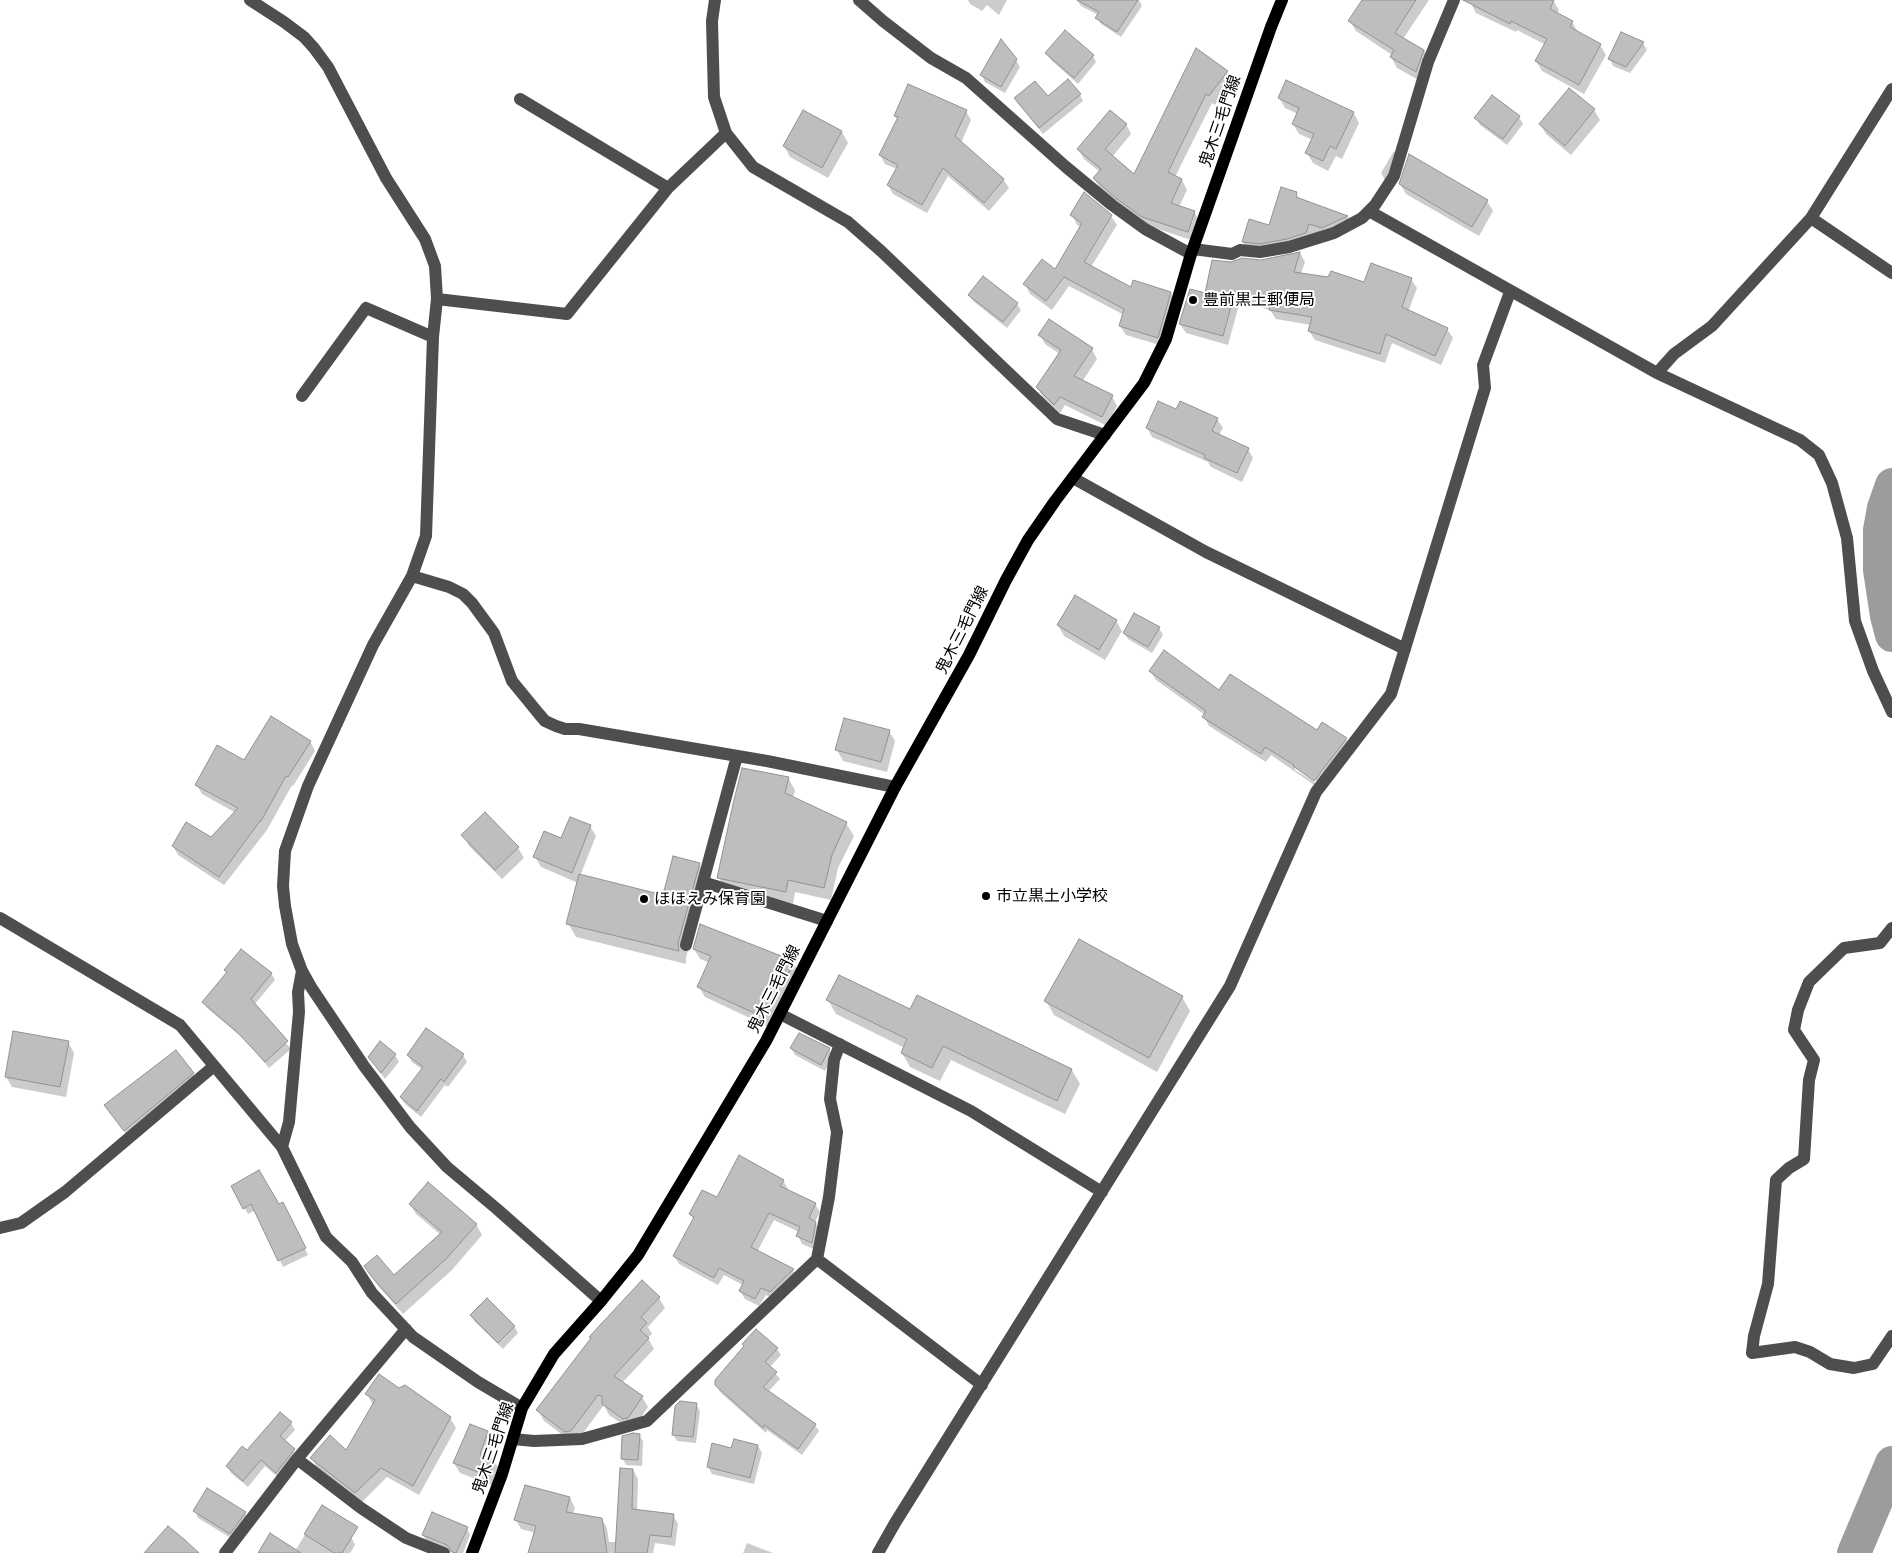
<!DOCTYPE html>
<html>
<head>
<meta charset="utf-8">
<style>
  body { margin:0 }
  canvas { display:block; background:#fff }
</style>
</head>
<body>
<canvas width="1892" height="1553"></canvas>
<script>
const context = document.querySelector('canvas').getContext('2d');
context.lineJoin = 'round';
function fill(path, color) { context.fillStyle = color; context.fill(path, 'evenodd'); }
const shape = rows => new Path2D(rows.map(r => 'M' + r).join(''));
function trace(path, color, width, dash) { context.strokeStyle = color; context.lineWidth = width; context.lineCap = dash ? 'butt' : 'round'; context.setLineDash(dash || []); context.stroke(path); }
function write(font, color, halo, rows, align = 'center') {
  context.font = font + ' Lato,"Noto Sans JP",sans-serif'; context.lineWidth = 4; context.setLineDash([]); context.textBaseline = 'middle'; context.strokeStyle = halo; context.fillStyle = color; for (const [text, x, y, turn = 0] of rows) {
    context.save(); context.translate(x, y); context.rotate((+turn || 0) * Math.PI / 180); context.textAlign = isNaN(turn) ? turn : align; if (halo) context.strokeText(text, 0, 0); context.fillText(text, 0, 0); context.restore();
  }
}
fill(shape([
  [968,0,1007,0,999,15,987,5,982,11,970,4],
  [1077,0,1139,0,1142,6,1121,37,1101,24,1097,18,1098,15,1081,6],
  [1363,0,1429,0,1403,39,1424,50,1430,61,1422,82,1397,68,1391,57,1392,55,1356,31,1350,21],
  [1472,0,1553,0,1559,10,1557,14,1572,22,1578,32,1600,45,1606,55,1584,94,1542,71,1536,61,1546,45,1517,30,1516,32,1476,13,1471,3],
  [1643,43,1647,50,1630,73,1613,66,1610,59],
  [1196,50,1227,72,1232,82,1215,105,1212,103,1175,177,1182,180,1187,190,1179,207,1194,212,1200,222,1194,241,1149,226,1100,188,1094,179,1100,172,1084,159,1078,149,1126,124,1131,134,1112,157,1134,175],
  [1047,53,1093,56,1096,62,1078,84,1051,60],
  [1016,60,1020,67,1005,93,985,82,982,75],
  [1569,89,1594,110,1600,120,1571,155,1546,134,1540,124],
  [1080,95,1083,101,1043,134,1020,105,1047,98],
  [1279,98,1353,112,1359,123,1342,159,1336,156,1328,171,1313,163,1307,153,1313,140,1299,134,1293,124,1298,114,1285,108],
  [803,111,842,132,848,143,828,178,790,157,784,146],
  [966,111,971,120,961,143,1003,179,1009,188,989,211,948,176,927,213,893,194,888,185,897,169,885,164,880,155,898,120,895,116],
  [1519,117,1523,124,1507,145,1480,125,1476,118],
  [1394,151,1399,160,1387,183,1381,173],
  [1400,184,1487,201,1493,211,1479,236,1406,194],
  [1296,193,1300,200,1347,216,1353,225,1311,242,1248,251,1243,242,1269,227],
  [1072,215,1111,216,1117,225,1091,267,1132,289,1171,293,1176,302,1163,346,1126,335,1120,326,1124,315,1069,286,1052,310,1030,294,1025,284,1055,271,1081,227,1077,225],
  [1300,253,1305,262,1301,274,1365,284,1411,279,1417,288,1408,312,1447,329,1453,338,1441,365,1392,343,1385,363,1315,340,1309,331,1311,325,1276,319,1270,310,1240,301,1228,345,1186,333,1180,324,1231,263,1261,261],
  [969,295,1017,304,1021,310,1007,328,973,301],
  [1040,335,1092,349,1097,359,1082,382,1112,396,1117,406,1107,426,1065,405,1060,413,1043,397,1037,387,1060,354,1045,344],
  [1177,411,1217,419,1223,428,1219,435,1248,449,1253,458,1242,482,1211,467,1208,462,1152,437,1147,428],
  [1116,621,1122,631,1105,660,1064,636,1058,625],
  [1159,628,1163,635,1152,653,1128,639,1124,633],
  [1150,671,1220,692,1317,732,1346,739,1351,748,1320,789,1271,755,1266,762,1209,726,1204,717,1205,715,1156,680],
  [1295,767,1320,783,1319,785,1295,770],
  [889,731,895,741,887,772,843,761,837,750],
  [310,741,315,751,293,786,292,785,267,830,224,885,178,855,173,846,211,839,236,813,202,794,197,785,244,762],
  [788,778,795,790,793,798,846,823,854,836,838,868,831,900,795,892,793,904,726,890,719,878],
  [590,826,596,836,580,876,664,896,699,864,707,878,686,958,686,964,576,937,568,923,578,883,541,867,535,857],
  [463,836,518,848,524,858,502,879,469,846],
  [694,949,793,962,799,972,769,1027,705,997,699,987,710,963,700,959],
  [226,970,271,973,275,980,254,1005,291,1049,269,1068,244,1039,207,1008,204,1002,228,974],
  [917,997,1072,1070,1080,1084,1065,1114,951,1060,940,1081,910,1067,902,1053,905,1048,836,1014,828,1000,911,1011],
  [1182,997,1190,1011,1157,1072,1054,1015,1046,1001],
  [68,1042,74,1053,66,1097,12,1087,6,1077],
  [380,1043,395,1055,399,1062,385,1079,369,1057],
  [791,1048,829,1049,833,1056,825,1071,795,1055],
  [408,1055,463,1055,467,1062,448,1087,445,1085,421,1117,405,1104,401,1098,423,1070,412,1062],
  [193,1073,198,1084,131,1141,106,1105],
  [783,1180,788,1189,787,1191,815,1204,820,1212,815,1222,820,1231,816,1250,802,1244,798,1236,799,1232,774,1220,757,1252,793,1270,797,1278,775,1300,766,1295,759,1306,745,1299,740,1291,743,1285,724,1275,718,1285,679,1264,674,1256,693,1219,691,1214,717,1199],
  [232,1187,287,1210,308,1255,283,1267,256,1210,248,1214],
  [410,1204,476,1224,482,1235,452,1270,403,1314,378,1286,372,1277,394,1276,441,1235,416,1214],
  [659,1298,665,1308,648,1327,652,1334,648,1338,654,1349,622,1383,642,1397,648,1407,634,1428,630,1429,609,1415,604,1405,577,1441,572,1442,544,1421,538,1410],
  [471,1316,514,1326,518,1333,503,1349,475,1322],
  [777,1349,781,1355,770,1367,780,1379,768,1392,815,1425,819,1431,802,1455,767,1430,766,1433,720,1392,716,1385],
  [399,1389,450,1418,456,1428,419,1495,387,1477,361,1503,318,1469,312,1459,347,1452,373,1405,367,1394],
  [696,1404,700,1411,696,1443,677,1441,673,1434],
  [291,1423,295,1430,284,1442,294,1450,297,1457,280,1479,265,1466,248,1487,231,1473,227,1466],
  [487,1432,493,1443,487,1458,494,1460,500,1471,494,1486,460,1473,454,1463],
  [639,1435,643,1441,642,1466,626,1465,622,1458],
  [758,1446,762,1453,754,1484,712,1474,708,1467,732,1449],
  [633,1470,638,1479,637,1510,673,1515,678,1524,675,1546,655,1543,653,1553,530,1553,536,1533,521,1529,516,1520,570,1498,575,1508,573,1514,602,1519,607,1528,609,1542,617,1542],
  [195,1511,245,1513,249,1520,234,1540,198,1518],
  [314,1520,351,1537,355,1545,350,1553,259,1553,295,1551],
  [467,1528,470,1535,463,1553,453,1553,427,1542,423,1535],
  [747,1543,773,1553,743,1553]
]), '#0003');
trace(shape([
  [1892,485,1884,508,1880,530,1880,570,1887,616,1892,635],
  [1854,1553,1892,1463]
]), '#9c9c9c', 34);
const building = shape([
  [1077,0,1138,0,1117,32,1095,18,1099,12,1077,0],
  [1362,0,1416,0,1395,33,1424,50,1416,72,1390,57,1394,50,1348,21,1362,0],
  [1463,0,1554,0,1550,9,1573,21,1570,27,1601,44,1579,85,1535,61,1547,39,1511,21,1510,24,1463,0],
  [1065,30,1094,55,1074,78,1045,53,1065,30],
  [1621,32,1644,42,1626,67,1608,59,1621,32],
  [1001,39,1017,59,1001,87,980,75,1001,39],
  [1196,48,1228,71,1209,96,1206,94,1168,172,1182,179,1171,203,1195,211,1188,232,1142,217,1117,199,1093,178,1101,169,1077,149,1110,110,1127,124,1105,149,1134,174,1196,48],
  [1068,79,1081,94,1039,128,1014,98,1035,81,1048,96,1068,79],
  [1286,80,1354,112,1336,149,1330,146,1323,161,1305,153,1314,134,1292,124,1299,108,1278,98,1286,80],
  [908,84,967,110,955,136,1004,179,984,203,943,168,922,205,887,185,898,165,879,155,898,117,894,116,908,84],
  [1569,88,1595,109,1565,146,1539,124,1569,88],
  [1492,95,1520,116,1503,139,1474,118,1492,95],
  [803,110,842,131,822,168,783,146,803,110],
  [1409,154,1488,200,1472,227,1399,184,1409,154],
  [1281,187,1297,192,1296,197,1348,216,1322,228,1309,224,1306,233,1287,239,1260,244,1242,242,1249,219,1269,225,1281,187],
  [1084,192,1112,215,1084,262,1131,287,1133,280,1171,292,1158,338,1119,326,1124,309,1064,277,1046,301,1023,284,1042,259,1055,269,1082,223,1070,215,1084,192],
  [1300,252,1294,272,1328,277,1331,271,1364,282,1371,263,1412,278,1402,307,1448,328,1435,356,1386,334,1380,354,1308,331,1312,317,1269,310,1271,302,1235,292,1223,336,1179,324,1190,289,1205,293,1212,260,1231,262,1242,258,1261,260,1300,252],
  [983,276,1018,303,1003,322,968,295,983,276],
  [1049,319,1093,348,1074,376,1113,395,1102,417,1060,397,1054,405,1036,387,1061,350,1038,335,1049,319],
  [1158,401,1176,409,1180,401,1218,418,1212,431,1249,448,1237,473,1204,458,1205,455,1146,428,1158,401],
  [1075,595,1117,620,1099,650,1057,625,1075,595],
  [1134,613,1160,627,1148,647,1123,633,1134,613],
  [1164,650,1219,690,1230,674,1317,730,1322,722,1347,738,1314,781,1293,766,1294,765,1265,747,1261,754,1202,717,1206,711,1149,671,1164,650],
  [271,716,311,741,288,777,286,776,261,821,260,821,219,877,172,846,186,822,211,837,238,808,195,785,217,745,244,760,271,716],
  [844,718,890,730,881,762,835,750,844,718],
  [742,768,789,777,785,793,847,822,832,855,824,888,788,880,786,892,717,878,733,804,742,768],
  [485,812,519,847,495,870,461,835,485,812],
  [570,817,591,825,572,873,533,857,544,831,561,838,570,817],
  [673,856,700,863,678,943,679,951,566,924,579,874,663,895,673,856],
  [700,924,794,961,784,985,779,983,763,1017,697,987,711,956,693,949,700,924],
  [1079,939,1183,996,1149,1058,1044,1001,1079,939],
  [241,949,272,973,251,999,288,1041,265,1062,238,1033,202,1002,227,972,224,970,241,949],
  [839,975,910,1009,917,995,1072,1069,1057,1101,943,1046,932,1068,901,1053,907,1039,826,1000,839,975],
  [426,1028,464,1054,444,1082,441,1079,417,1111,400,1097,423,1067,407,1055,426,1028],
  [13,1031,69,1041,60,1087,5,1077,13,1031],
  [799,1033,830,1048,821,1065,790,1048,799,1033],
  [380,1041,396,1054,381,1073,368,1057,380,1041],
  [176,1050,194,1073,124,1131,104,1105,176,1050],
  [739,1155,784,1180,780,1186,816,1203,809,1218,816,1222,812,1243,796,1236,800,1227,769,1213,751,1247,794,1269,770,1292,761,1288,755,1299,739,1291,744,1281,719,1268,714,1278,673,1256,694,1217,689,1214,702,1190,717,1197,739,1155],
  [259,1170,279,1204,283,1202,306,1248,278,1261,251,1204,243,1209,231,1186,259,1170],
  [428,1182,477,1224,446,1259,396,1304,371,1276,364,1266,377,1255,394,1275,442,1232,409,1204,428,1182],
  [642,1280,660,1297,641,1317,647,1323,640,1330,649,1338,614,1376,643,1396,628,1418,623,1419,602,1404,602,1396,598,1395,571,1431,565,1432,536,1410,591,1338,589,1337,642,1280],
  [487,1298,515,1326,498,1343,470,1315,487,1298],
  [756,1329,778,1348,765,1362,777,1372,763,1387,816,1424,798,1449,764,1425,763,1428,715,1385,715,1380,744,1346,742,1344,756,1329],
  [379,1374,399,1388,405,1385,451,1417,413,1486,381,1468,355,1493,310,1458,330,1435,346,1450,375,1400,365,1394,379,1374],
  [680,1401,697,1403,693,1437,672,1435,675,1406,680,1401],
  [280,1412,292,1422,280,1436,295,1449,276,1473,261,1460,243,1481,226,1466,242,1446,247,1450,280,1412],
  [470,1424,488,1431,480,1454,495,1459,489,1476,453,1463,470,1424],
  [633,1433,640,1434,638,1460,621,1459,622,1436,633,1433],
  [734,1439,758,1445,750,1478,707,1467,712,1443,731,1448,734,1439],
  [620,1468,633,1469,632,1509,674,1514,671,1537,650,1535,647,1553,615,1553,620,1468],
  [525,1485,570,1497,566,1512,602,1518,607,1553,528,1553,536,1526,514,1520,525,1485],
  [207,1488,246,1512,230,1534,193,1511,207,1488],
  [322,1505,358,1527,342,1553,334,1553,304,1534,322,1505],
  [432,1512,468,1527,456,1553,452,1552,447,1545,422,1535,432,1512],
  [168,1526,185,1540,199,1553,144,1553,168,1526],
  [270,1533,301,1553,258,1553,270,1533]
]);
fill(building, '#bebebe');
trace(building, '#929292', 1);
trace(shape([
  [250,0,284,22,304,37,314,48,328,67,386,178,425,239,435,266,437,299,433,337,426,536,412,576,373,645,308,786,285,851,283,886,285,906,292,944,302,971,311,987,364,1066,410,1127,447,1167,497,1209,601,1301],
  [715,0,712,21,714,97,726,133,753,167,848,222,881,251,1057,419,1105,435],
  [859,0,883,21,931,58,966,78,1066,167,1112,205,1145,229,1191,254],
  [520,99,668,188],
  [1369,211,1657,373,1800,440,1819,455,1832,483,1847,538,1855,621,1873,671,1892,712],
  [1811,218,1892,273],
  [1193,249,1232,254,1240,250,1260,252,1289,247,1334,233,1362,218,1375,205,1394,176,1428,62,1454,0],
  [437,299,567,314,668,188,726,133],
  [1657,373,1674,354,1712,326,1811,218,1892,89],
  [302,396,366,308,433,337],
  [1073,478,1206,552,1405,649],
  [412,576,449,587,463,594,472,603,494,633,512,681,539,714,545,721,556,726,565,729,579,729,767,761,895,787],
  [703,882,827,921],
  [0,918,180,1025,282,1147,326,1237,352,1262,372,1293,413,1337,478,1382,522,1408],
  [1892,928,1880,943,1844,948,1809,982,1798,1010,1794,1030,1814,1060,1809,1080,1804,1159,1789,1168,1776,1180,1768,1284,1754,1336,1752,1353,1795,1347,1810,1352,1830,1364,1854,1368,1873,1364,1892,1336],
  [686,945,737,756],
  [780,1014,971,1111,1102,1192],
  [282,1147,289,1122,299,1012,298,992,302,971],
  [0,1228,21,1223,65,1192,214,1066],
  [817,1259,829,1197,837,1132,830,1099,834,1060,840,1044],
  [406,1329,297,1459,361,1508,406,1538,444,1553],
  [513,1439,534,1441,582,1439,647,1421,817,1259,982,1385],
  [225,1553,297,1459],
  [878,1553,895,1523,1230,986,1316,792,1391,694,1485,388,1483,365,1510,292]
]), '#4e4e4e', 12);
trace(shape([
  [472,1553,502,1474,522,1408,554,1354,601,1301,638,1255,766,1041,895,787,969,655,1006,580,1028,540,1055,501,1144,383,1166,339,1191,254,1271,27,1282,0]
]), '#000', 12);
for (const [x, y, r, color] of [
  [1193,300,5,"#000"],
  [986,896,5,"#000"],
  [644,899,5,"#000"]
]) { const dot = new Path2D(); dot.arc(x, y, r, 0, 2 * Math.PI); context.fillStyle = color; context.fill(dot); trace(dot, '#fff', 2); }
write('16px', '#000', '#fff', [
  ["鬼木三毛門線",1220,121,-71],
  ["鬼木三毛門線",962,630,-63],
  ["鬼木三毛門線",774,989,-63],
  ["鬼木三毛門線",493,1448,-71]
]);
write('16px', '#000', '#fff', [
  ["豊前黒土郵便局",1203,300],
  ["市立黒土小学校",996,896],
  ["ほほえみ保育園",654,899]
], 'left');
</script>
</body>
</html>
